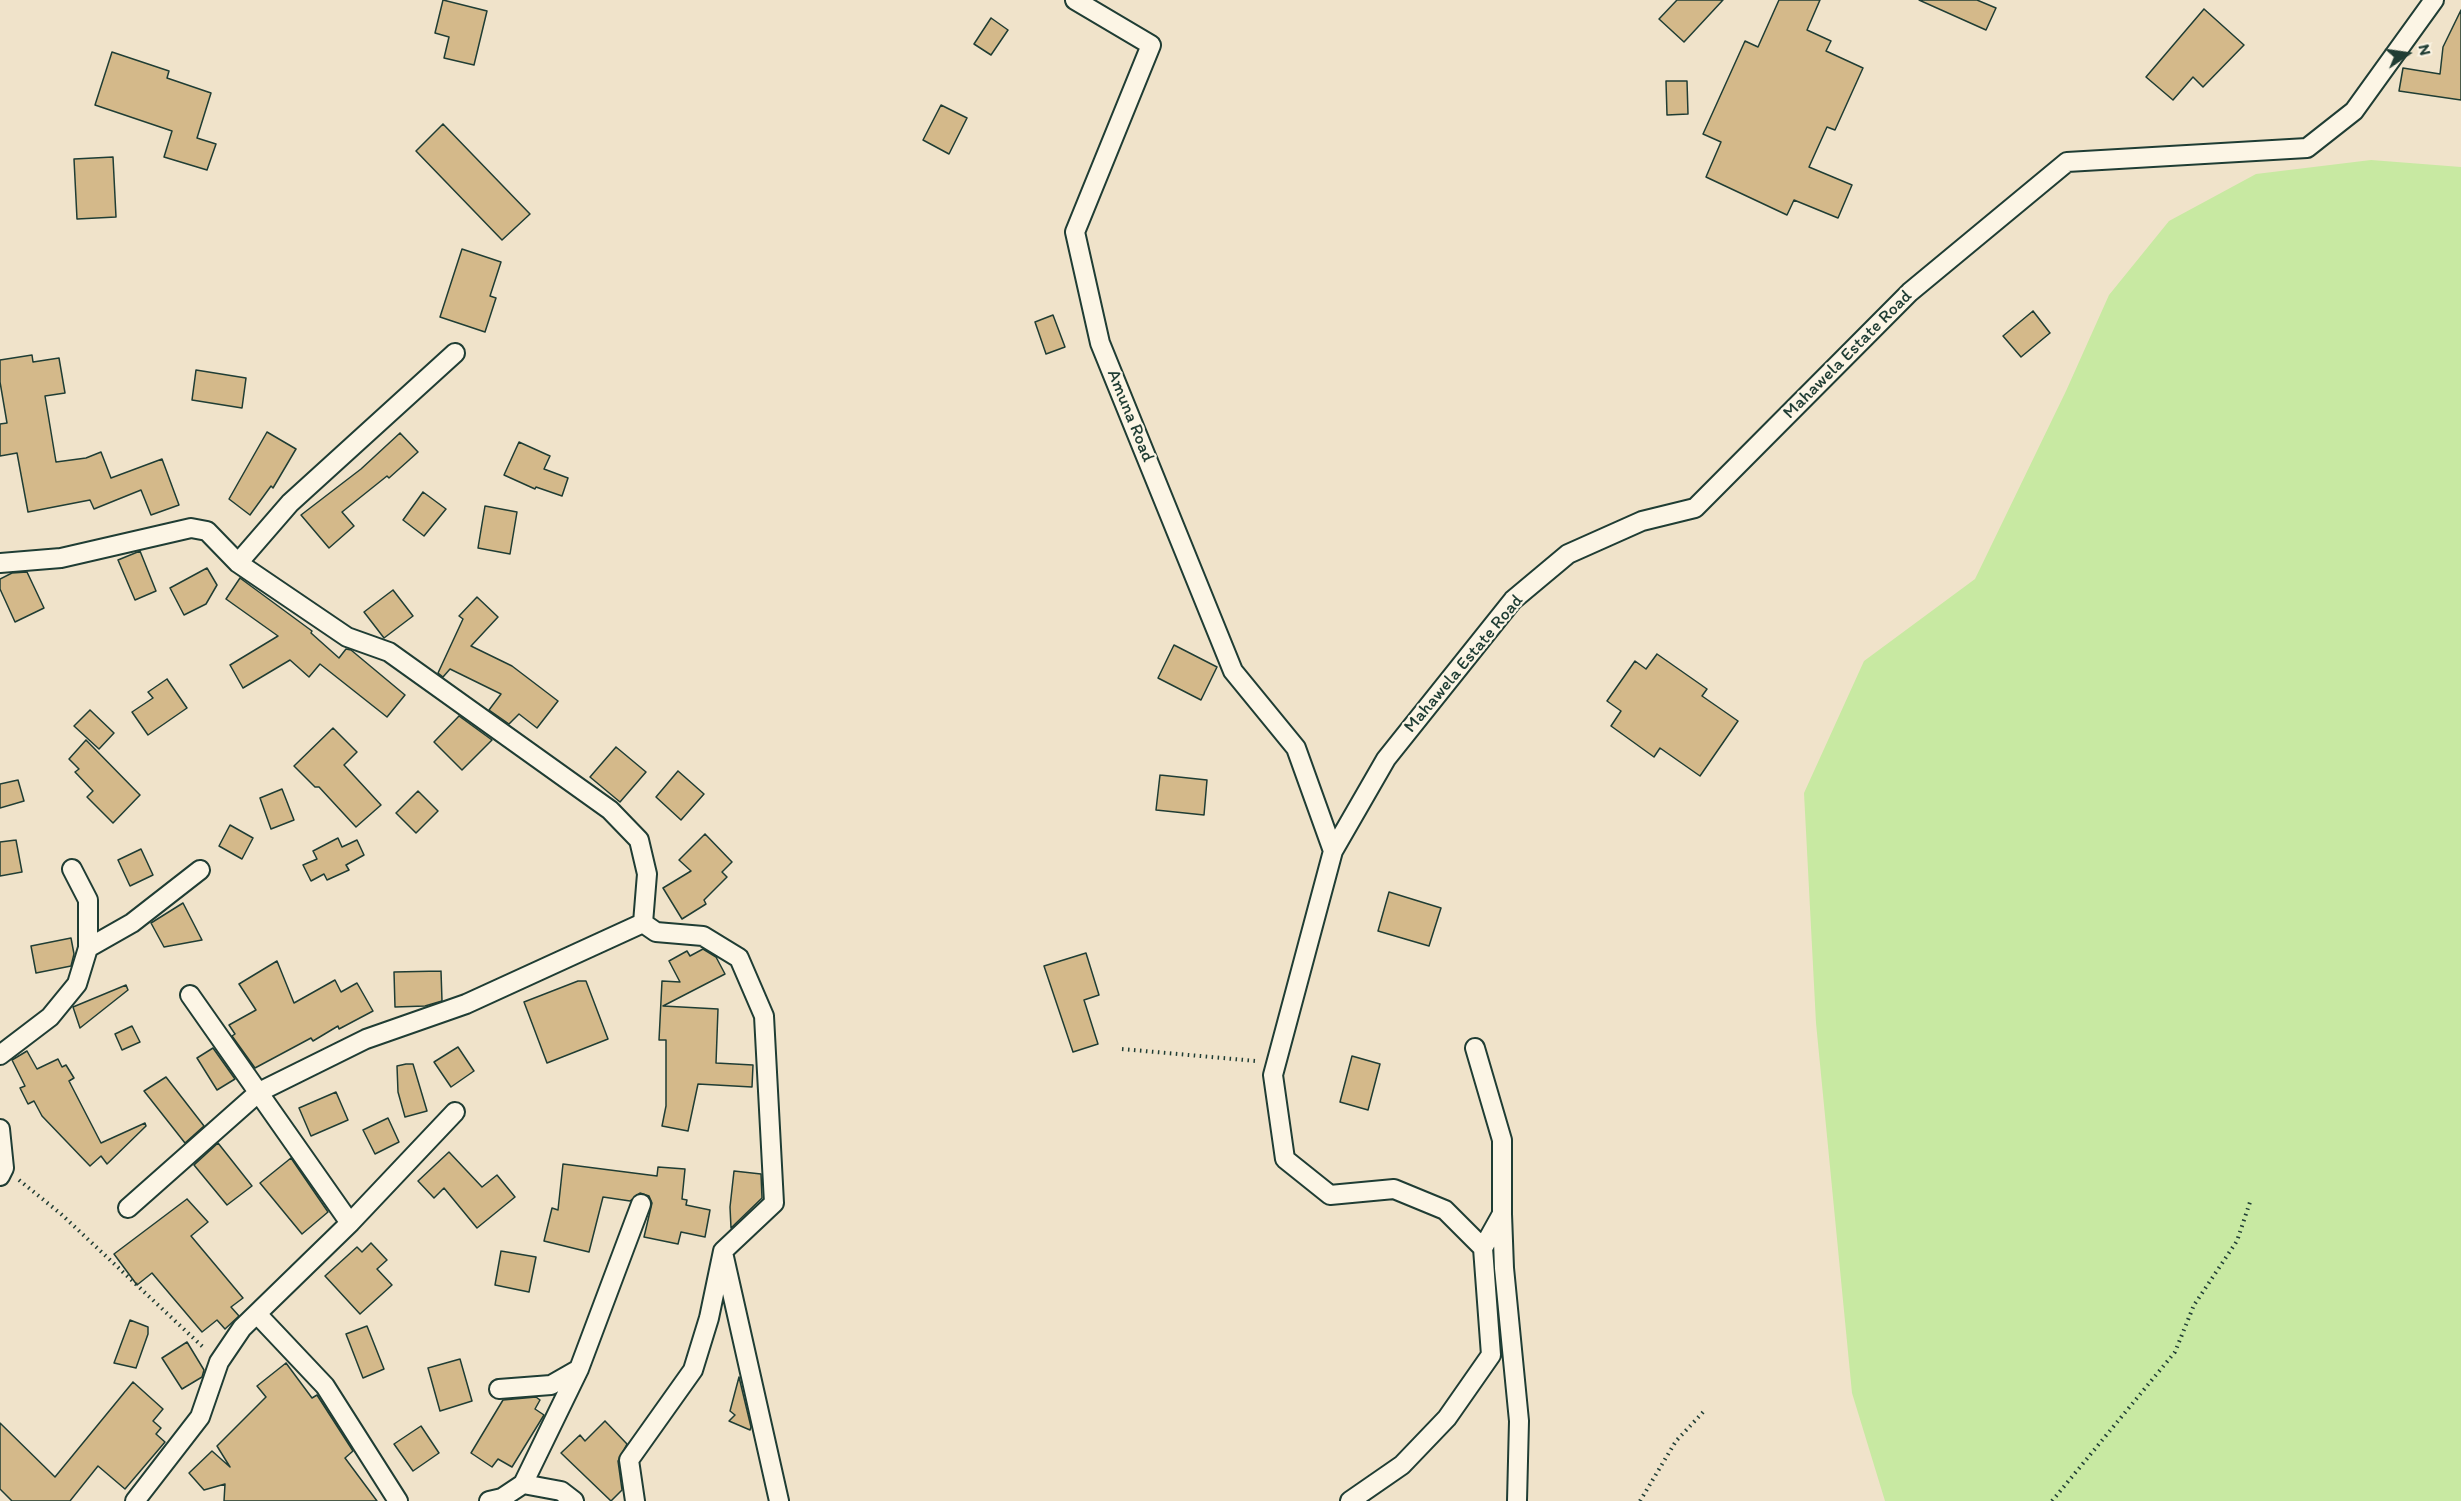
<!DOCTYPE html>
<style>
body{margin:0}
#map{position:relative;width:2461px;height:1501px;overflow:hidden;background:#f0e3ca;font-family:Itim,sans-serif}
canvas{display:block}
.north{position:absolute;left:2377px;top:24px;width:60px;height:60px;-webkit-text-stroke:4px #fcf5e5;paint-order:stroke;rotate:77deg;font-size:16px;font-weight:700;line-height:24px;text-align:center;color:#1f3d34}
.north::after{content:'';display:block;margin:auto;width:21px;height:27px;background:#1f3d34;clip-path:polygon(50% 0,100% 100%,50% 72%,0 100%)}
</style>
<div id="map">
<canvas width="2461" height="1501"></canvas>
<div class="north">N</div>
</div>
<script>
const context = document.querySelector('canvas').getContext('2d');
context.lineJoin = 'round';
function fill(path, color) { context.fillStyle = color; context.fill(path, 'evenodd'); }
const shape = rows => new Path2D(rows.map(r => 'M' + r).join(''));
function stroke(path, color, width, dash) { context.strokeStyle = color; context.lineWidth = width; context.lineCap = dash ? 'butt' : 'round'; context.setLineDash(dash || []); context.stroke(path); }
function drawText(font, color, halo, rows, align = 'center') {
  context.font = font + ' Itim,sans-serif'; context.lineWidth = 4.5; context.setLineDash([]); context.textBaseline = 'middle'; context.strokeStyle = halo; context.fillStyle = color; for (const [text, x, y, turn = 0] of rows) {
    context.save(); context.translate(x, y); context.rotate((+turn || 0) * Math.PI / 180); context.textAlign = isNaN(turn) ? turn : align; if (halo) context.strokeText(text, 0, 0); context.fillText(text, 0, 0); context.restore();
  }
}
fill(shape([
 [2371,160,2461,167,2461,1501,1885,1501,1852,1393,1816,1023,1804,793,1864,661,1975,579,2066,391,2109,295,2169,221,2256,174]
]), '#c8e9a2');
const building = shape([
 [443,0,487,11,474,65,444,58,449,37,435,33,443,0],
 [1677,0,1723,0,1684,42,1659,19,1677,0],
 [1779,0,1820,0,1807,30,1831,41,1826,51,1863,68,1835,130,1827,127,1809,167,1852,185,1838,218,1794,200,1787,215,1706,177,1721,142,1703,134,1745,41,1758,47,1779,0],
 [1919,0,1977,0,1996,8,1986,30,1919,0],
 [2204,9,2244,45,2203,87,2193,77,2173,100,2146,77,2204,9],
 [2461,10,2461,100,2399,91,2403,68,2440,74,2443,47,2461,10],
 [991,18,1008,30,991,55,974,44,991,18],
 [112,52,169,71,167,78,211,93,197,138,216,144,207,170,164,157,172,131,95,105,112,52],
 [1666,81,1687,81,1688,114,1667,115,1666,81],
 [941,105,967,118,949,154,923,140,941,105],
 [443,124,530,214,502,240,416,151,443,124],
 [113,157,116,217,77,219,74,159,113,157],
 [462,249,501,262,490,296,496,298,485,332,440,317,462,249],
 [2033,311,2050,333,2021,357,2003,336,2033,311],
 [1053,315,1065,347,1046,354,1035,322,1053,315],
 [32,355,33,362,59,358,65,393,45,396,56,462,86,458,101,452,111,478,162,459,179,505,151,515,141,490,94,509,90,500,28,512,17,453,0,456,0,424,7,423,0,382,0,360,32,355],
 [196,370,246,378,242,408,192,400,196,370],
 [267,432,296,449,273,488,271,486,250,515,229,499,267,432],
 [400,433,418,452,389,478,387,476,342,512,354,526,329,548,301,515,361,469,400,433],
 [519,442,550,456,544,469,568,478,562,496,536,487,535,489,504,475,519,442],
 [423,492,446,509,424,536,403,520,423,492],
 [485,506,517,512,510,554,478,548,485,506],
 [140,551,156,591,135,600,118,560,140,551],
 [207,568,217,585,206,604,184,615,170,588,207,568],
 [27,572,44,608,15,622,0,589,0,579,12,573,27,572],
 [240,578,312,631,311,633,339,658,346,649,351,650,405,695,387,717,320,664,309,677,290,660,243,688,230,665,278,636,226,599,240,578],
 [393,590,413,616,384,638,364,612,393,590],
 [477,597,498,617,471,646,512,666,558,701,537,728,519,714,509,724,489,710,501,694,450,669,443,677,438,673,463,619,459,616,477,597],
 [1174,645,1217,667,1201,700,1158,678,1174,645],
 [1657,654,1707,689,1702,696,1738,721,1700,776,1660,748,1654,757,1611,726,1621,711,1607,701,1635,661,1646,669,1657,654],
 [167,679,187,708,148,735,132,712,153,698,148,692,167,679],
 [90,710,114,733,99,749,74,726,90,710],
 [459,716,492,740,462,770,434,742,459,716],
 [333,728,357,752,344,765,381,805,356,827,319,787,315,787,294,766,333,728],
 [86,740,140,795,113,823,87,797,93,791,75,772,79,769,69,759,86,740],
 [616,747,646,772,620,802,590,777,616,747],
 [678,771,704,794,681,820,656,797,678,771],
 [1160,775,1207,780,1204,815,1156,810,1160,775],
 [18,780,24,801,0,808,0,784,18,780],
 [282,789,294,820,271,829,260,798,282,789],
 [418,791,438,811,416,833,396,813,418,791],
 [230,825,253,838,242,859,219,846,230,825],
 [705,834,732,862,722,872,727,877,704,900,706,904,682,919,663,888,691,871,679,860,705,834],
 [338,838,342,847,357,840,364,855,346,865,349,870,327,880,324,874,311,881,303,865,317,859,313,851,338,838],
 [16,840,22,872,0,876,0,842,16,840],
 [141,849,153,875,130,886,118,860,141,849],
 [1389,892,1441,908,1429,946,1378,931,1389,892],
 [183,903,202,940,164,947,151,923,183,903],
 [71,938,74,954,71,966,36,973,31,946,71,938],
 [703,949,716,957,725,974,663,1006,718,1009,716,1063,753,1065,752,1087,698,1084,688,1131,662,1126,666,1106,666,1040,659,1040,662,981,680,982,669,961,687,951,690,956,703,949],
 [1086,953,1099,995,1084,1000,1098,1044,1073,1052,1044,966,1086,953],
 [277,961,294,1003,335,980,341,992,357,983,373,1011,339,1029,338,1026,313,1041,311,1038,255,1068,232,1036,235,1034,229,1025,256,1010,239,984,277,961],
 [441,971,442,1001,425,1006,395,1007,394,972,441,971],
 [578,981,586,981,608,1039,547,1063,524,1002,578,981],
 [126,985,128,990,80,1028,73,1007,126,985],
 [132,1026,140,1042,122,1050,115,1034,132,1026],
 [458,1047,474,1071,451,1087,434,1062,458,1047],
 [213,1048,235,1079,217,1090,197,1058,213,1048],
 [27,1051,37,1069,58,1059,62,1067,66,1065,74,1078,69,1081,101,1143,145,1123,146,1126,107,1164,101,1156,90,1166,42,1116,34,1101,28,1104,20,1088,25,1086,12,1060,27,1051],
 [1352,1056,1380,1064,1368,1110,1340,1102,1352,1056],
 [406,1064,413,1064,427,1111,405,1117,398,1092,397,1066,406,1064],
 [166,1077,204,1126,185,1143,144,1091,166,1077],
 [336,1092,348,1120,311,1136,299,1108,336,1092],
 [388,1118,399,1142,375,1154,363,1130,388,1118],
 [218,1143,252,1186,227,1205,194,1165,218,1143],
 [449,1152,482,1187,497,1175,515,1197,477,1228,444,1188,434,1198,418,1181,449,1152],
 [291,1158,328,1212,302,1234,260,1183,291,1158],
 [563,1164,657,1176,658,1167,685,1169,682,1199,687,1200,686,1205,710,1210,705,1237,681,1232,678,1244,644,1237,652,1203,649,1196,640,1193,630,1201,603,1197,589,1252,544,1241,552,1208,558,1210,563,1164],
 [734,1171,761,1174,762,1198,731,1228,730,1207,734,1171],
 [187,1199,208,1222,191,1236,243,1298,231,1307,239,1316,225,1329,217,1320,202,1332,152,1273,137,1285,114,1254,187,1199],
 [371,1243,387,1260,377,1269,392,1285,360,1314,325,1276,357,1247,362,1252,371,1243],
 [501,1251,536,1257,529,1292,495,1285,501,1251],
 [130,1320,148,1327,148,1334,136,1368,114,1363,130,1320],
 [367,1326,384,1369,363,1378,346,1334,367,1326],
 [187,1342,204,1370,202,1377,182,1389,162,1358,187,1342],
 [460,1359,472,1401,440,1411,428,1368,460,1359],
 [286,1363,312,1398,317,1395,353,1451,345,1458,377,1501,224,1501,225,1484,204,1490,189,1473,212,1451,230,1467,217,1446,266,1397,257,1386,286,1363],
 [739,1377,751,1427,750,1430,729,1421,735,1415,730,1411,739,1377],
 [133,1382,163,1409,153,1421,161,1428,156,1434,165,1442,125,1489,98,1466,70,1501,12,1501,0,1489,0,1423,55,1477,133,1382],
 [536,1397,540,1400,535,1409,544,1415,512,1467,498,1459,492,1467,471,1453,503,1400,536,1397],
 [605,1421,627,1444,618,1461,622,1490,611,1501,561,1453,580,1435,585,1441,605,1421],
 [421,1426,439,1453,413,1471,394,1444,421,1426]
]);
fill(building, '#d4b98a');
stroke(building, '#1f3d34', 1.5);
const minor = shape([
 [1075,0,1151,45,1075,232,1100,343,1233,671,1296,748,1333,851],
 [0,563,61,558,191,528,207,531,238,563,347,637,389,652,610,810,639,840,647,874,643,923,656,932,703,936,739,958,764,1016,774,1203,723,1251,709,1318,693,1370,629,1460,635,1501],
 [238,563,290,503,455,353],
 [88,948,132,923,200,870],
 [190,995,350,1223],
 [1475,1048,1502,1140,1502,1214,1483,1248],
 [0,1055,50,1017,77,984,88,948,88,900,72,869],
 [0,1129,4,1168,0,1176],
 [128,1208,259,1092,366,1039,466,1004,643,923],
 [1502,1214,1504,1268,1519,1421,1517,1501],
 [724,1257,779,1501],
 [257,1314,325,1386,398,1501],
 [499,1389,551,1385,579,1369],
 [523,1484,561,1491,574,1501],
 [135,1501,200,1417,219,1362,242,1328,350,1223,455,1112],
 [489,1501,502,1498,523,1484,579,1369,641,1204],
 [1350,1501,1402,1465,1447,1418,1491,1355,1483,1248,1445,1210,1394,1189,1330,1195,1285,1159,1273,1075,1333,851,1386,759,1513,600,1568,554,1642,521,1695,508,1910,292,2067,162,2307,148,2354,111,2434,0]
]);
stroke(minor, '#1f3d34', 22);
stroke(shape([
 [1122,1049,1256,1061],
 [19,1180,61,1214,204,1348],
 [1640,1501,1676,1441,1706,1409],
 [2052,1501,2175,1352,2194,1305,2237,1241,2251,1199]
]), '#1f3d34', 4, [1.5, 4.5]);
stroke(minor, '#fcf5e5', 18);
drawText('18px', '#1f3d34', '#fcf5e5', [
 ["Mahawela Estate Road",1848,355,-45],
 ["Amuna Road",1130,416,68],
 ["Mahawela Estate Road",1464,664,-50]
]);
</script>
